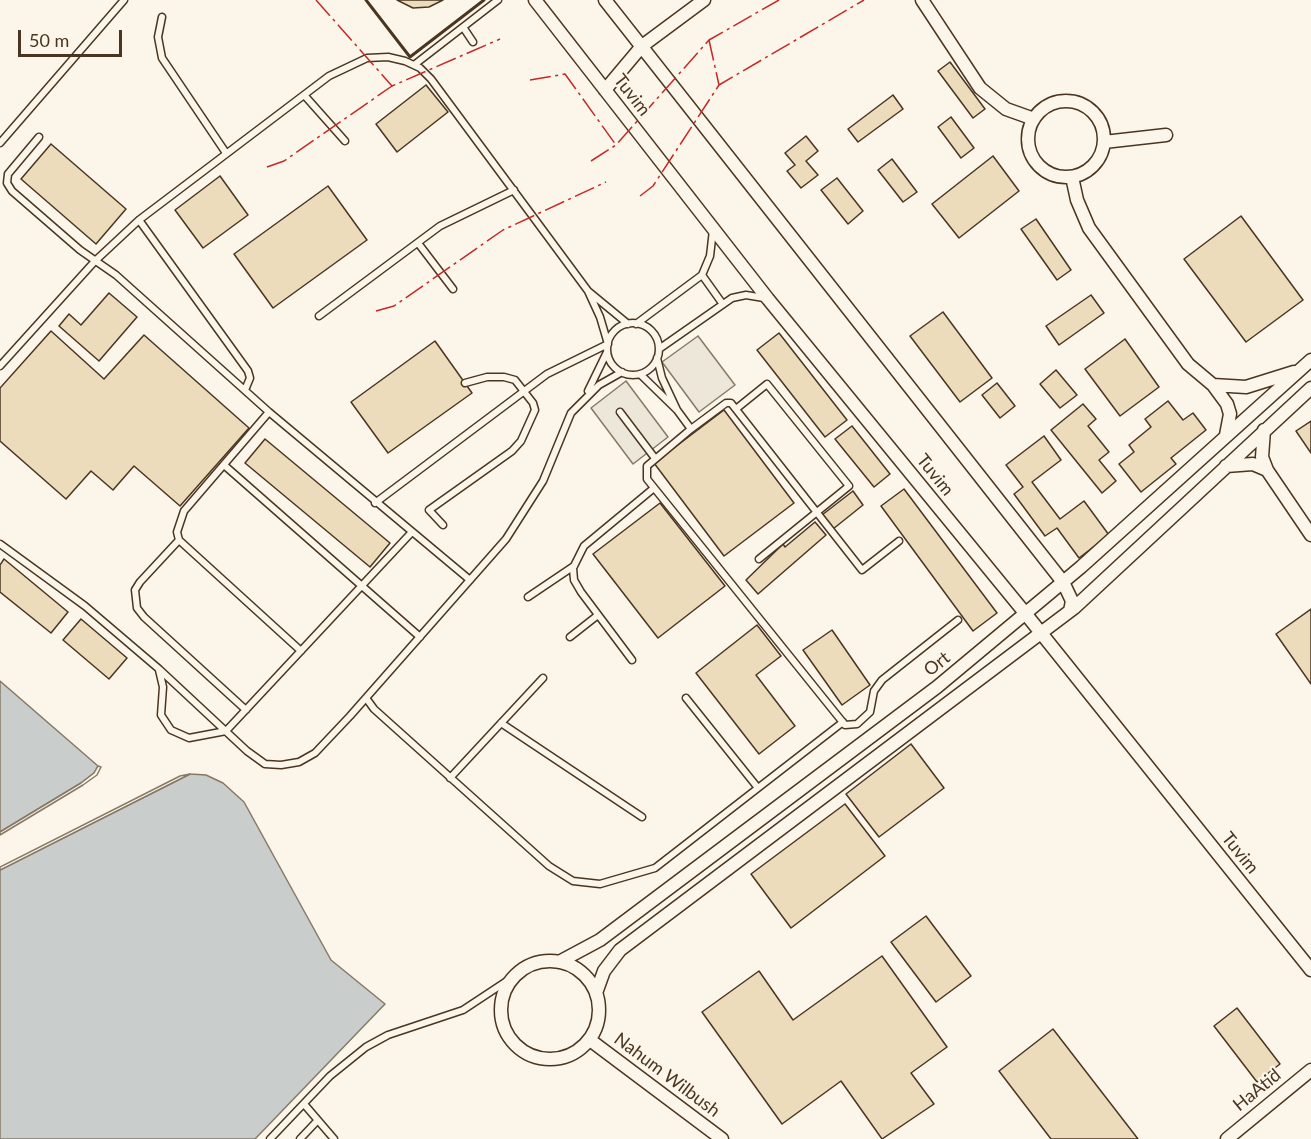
<!DOCTYPE html>
<style>
body{margin:0}
#map{position:relative;width:1311px;height:1139px;overflow:hidden;background:#fbf6e9;font-family:Lato,sans-serif}
canvas{display:block}
.scale{position:absolute;left:18px;top:30px;width:104px;height:27px;box-sizing:border-box;border:3px solid #4a3520;border-top:0;padding-left:8px;font-size:18px;line-height:21px;white-space:nowrap;color:#4a3520;-webkit-text-stroke:4px #fbf6e9;paint-order:stroke}
</style>
<div id="map">
<canvas width="1311" height="1139"></canvas>
<div class="scale">50 m</div>
</div>
<script>
const context = document.querySelector('canvas').getContext('2d');
context.lineJoin = 'round';
function fill(path, color) { context.fillStyle = color; context.fill(path, 'evenodd'); }
const shape = rows => new Path2D(rows.map(r => 'M' + r).join(''));
function stroke(path, color, width, dash) { context.strokeStyle = color; context.lineWidth = width; context.lineCap = dash ? 'butt' : 'round'; context.setLineDash(dash || []); context.stroke(path); }
function drawText(font, color, halo, rows, align = 'center') {
  context.font = font + ' Lato,sans-serif'; context.lineWidth = 4.5; context.setLineDash([]); context.textBaseline = 'middle'; context.strokeStyle = halo; context.fillStyle = color; for (const [text, x, y, turn = 0] of rows) {
    context.save(); context.translate(x, y); context.rotate((+turn || 0) * Math.PI / 180); context.textAlign = isNaN(turn) ? turn : align; if (halo) context.strokeText(text, 0, 0); context.fillText(text, 0, 0); context.restore();
  }
}
const parking = shape([
 [698,336,735,385,699,412,662,362,698,336],
 [626,381,668,437,633,464,591,408,626,381]
]);
fill(parking, '#ede7d9');
stroke(parking, '#887966', 1.5);
const water = shape([
 [0,681,98,766,94,773,81,783,0,832,0,681],
 [190,774,206,775,223,783,244,802,331,960,385,1004,255,1139,0,1139,0,870,190,774]
]);
fill(water, '#c9cecd');
stroke(water, '#887966', 1.5);
const pier = shape([
 [98,766,101,767,97,775,83,785,0,835,0,832,81,783,94,773,98,766],
 [190,774,0,870,0,867,180,776,190,774]
]);
fill(pier, '#fbf6e9');
stroke(pier, '#887966', 1.5);
const building = shape([
 [397,0,443,0,429,7,413,8,397,0],
 [950,62,985,109,973,118,938,71,950,62],
 [426,85,448,112,397,152,376,124,426,85],
 [893,95,903,109,858,142,848,129,893,95],
 [951,117,974,148,961,158,938,127,951,117],
 [806,136,818,151,806,161,818,175,801,188,787,171,795,165,785,153,806,136],
 [51,144,126,209,96,244,21,179,51,144],
 [993,156,1019,191,959,238,932,204,993,156],
 [892,159,917,192,903,202,878,170,892,159],
 [220,176,248,215,203,248,175,210,220,176],
 [837,178,863,211,848,224,821,190,837,178],
 [328,186,367,240,273,308,234,254,328,186],
 [1241,216,1303,300,1246,342,1184,259,1241,216],
 [1036,219,1071,270,1057,280,1021,229,1036,219],
 [109,293,137,317,99,361,59,326,69,314,81,325,109,293],
 [1091,295,1104,313,1059,345,1046,326,1091,295],
 [943,312,992,378,960,402,910,336,943,312],
 [51,331,104,379,144,335,249,428,180,506,134,466,113,490,91,471,66,499,0,441,0,388,51,331],
 [779,333,847,420,825,437,757,350,779,333],
 [1125,339,1159,387,1120,416,1085,369,1125,339],
 [435,341,472,393,388,453,351,402,435,341],
 [1056,370,1077,395,1060,408,1040,384,1056,370],
 [997,383,1015,406,1000,418,982,395,997,383],
 [1168,401,1183,420,1193,413,1206,430,1171,458,1176,464,1141,492,1119,464,1134,452,1129,445,1151,427,1145,419,1168,401],
 [1083,404,1096,419,1088,426,1109,452,1099,460,1116,481,1102,493,1051,430,1083,404],
 [724,410,794,503,724,556,654,463,724,410],
 [1311,421,1311,453,1296,431,1311,421],
 [852,426,890,474,874,487,835,439,852,426],
 [1044,436,1061,460,1032,482,1060,519,1084,501,1109,535,1079,558,1057,528,1045,536,1014,494,1023,487,1006,465,1044,436],
 [265,439,390,543,370,567,245,463,265,439],
 [904,489,997,613,973,631,881,506,904,489],
 [853,491,863,505,833,529,822,515,853,491],
 [660,503,725,586,658,638,593,554,660,503],
 [815,522,826,535,758,594,746,580,783,544,785,547,815,522],
 [4,559,68,612,51,633,0,592,0,565,4,559],
 [1311,609,1311,684,1276,634,1311,609],
 [81,619,127,658,109,679,63,640,81,619],
 [757,625,781,656,756,675,795,726,759,754,696,673,757,625],
 [832,630,870,685,842,705,803,650,832,630],
 [911,744,944,788,879,837,846,794,911,744],
 [845,804,885,856,791,928,751,874,845,804],
 [926,916,971,976,936,1002,891,942,926,916],
 [882,956,947,1047,911,1073,934,1104,882,1139,841,1081,782,1124,702,1012,759,971,793,1020,882,956],
 [1237,1008,1280,1064,1257,1082,1214,1026,1237,1008],
 [1053,1029,1138,1139,1051,1139,999,1071,1053,1029]
]);
fill(building, '#ecdcbc');
stroke(building, '#4a3520', 1.5);
const service = shape([
 [162,17,158,37,162,58,226,153],
 [463,27,473,42],
 [414,65,498,0],
 [305,96,345,141],
 [39,137,8,174,7,183,12,191,80,250,116,275,269,412,470,580],
 [0,143,124,0],
 [139,220,248,371,250,378,245,390],
 [418,243,453,289],
 [702,275,722,303],
 [319,316,440,226,514,190],
 '607 349a26 26 0 1 1 52 0a26 26 0 1 1-52 0Z',
 [636,324,702,275,710,256,713,230],
 [659,349,732,298,746,295,764,298],
 [0,366,95,261,139,220,329,76,367,58,388,57,405,61,420,68,431,79,588,291],
 [640,374,677,410,662,378,657,358],
 [588,391,607,352],
 [736,409,767,384,849,486,759,559],
 [677,410,691,429,647,466,647,479,845,725,857,724,870,712,874,691,882,680,958,620],
 [269,412,184,511,177,532,179,540,301,651],
 [620,412,654,457],
 [691,429,726,403,731,403,862,570,899,541],
 [224,465,420,637],
 [375,503,547,374,608,344,600,317,588,291,628,324],
 [443,525,429,510,512,451,521,441,535,410,533,403,515,380,504,377,487,377,465,383],
 [179,540,140,582,135,590,137,608,144,617,246,710],
 [0,544,85,606,159,669,247,751,265,764,281,765,299,762,315,753,350,716,506,539,543,481,571,413,599,385,622,372],
 [528,597,574,566],
 [570,637,598,615],
 [632,660,581,592,574,580,573,568,584,546,654,488],
 [159,670,163,687,161,715,171,730,189,738,226,731,411,533],
 [366,698,374,709,549,866,573,881,600,884,655,868,843,722],
 [686,698,758,788],
 [501,723,642,817],
 [450,778,543,678],
 [304,1104,334,1139],
 [270,1139,330,1076,366,1047,388,1035,463,1010,513,977],
 [300,1139,317,1121]
]);
const minor = shape([
 [535,0,768,299,1025,613,1311,970],
 [605,0,1063,582,1072,601,1070,611],
 [922,0,980,88,1006,109,1034,119],
 [605,90,642,46,704,0],
 '1028 139a38 38 0 1 1 76 0a38 38 0 1 1-76 0Z',
 [1104,142,1166,135],
 [1072,177,1077,200,1089,228,1188,364,1213,385,1227,404,1230,414,1226,435],
 [1213,385,1246,387,1294,372],
 [1264,430,1262,457,1267,470,1311,535],
 [1226,466,1253,464,1267,470],
 '501 1010a49 49 0 1 1 98 0a49 49 0 1 1-98 0Z',
 [559,962,600,940,937,687,1081,567,1311,360],
 [596,993,604,971,620,950,1074,608,1311,388],
 [590,1040,722,1139],
 [1227,1139,1311,1070]
]);
stroke(service, '#4a3520', 9);
stroke(minor, '#4a3520', 15);
stroke(service, '#fbf6e9', 6);
stroke(minor, '#fbf6e9', 12);
stroke(shape([
 [366,0,410,57,484,0]
]), '#4a3520', 3);
stroke(shape([
 [316,0,392,86],
 [709,40,719,85],
 [530,80,565,74,616,145],
 [591,161,616,145,709,40,779,0],
 [267,167,284,161,392,86,500,39],
 [640,196,653,186,719,85,864,0],
 [376,311,394,306,503,230,606,182]
]), '#c62828', 1.5, [21, 4.5, 3, 4.5]);
drawText('18px', '#4a3520', '#fbf6e9', [
 ["Tuvim",632,95,52],
 ["Tuvim",935,475,51],
 ["Ort",937,664,-39],
 ["Tuvim",1240,853,51],
 ["Nahum Wilbush",667,1075,37],
 ["HaAtid",1257,1090,-39]
]);
</script>
